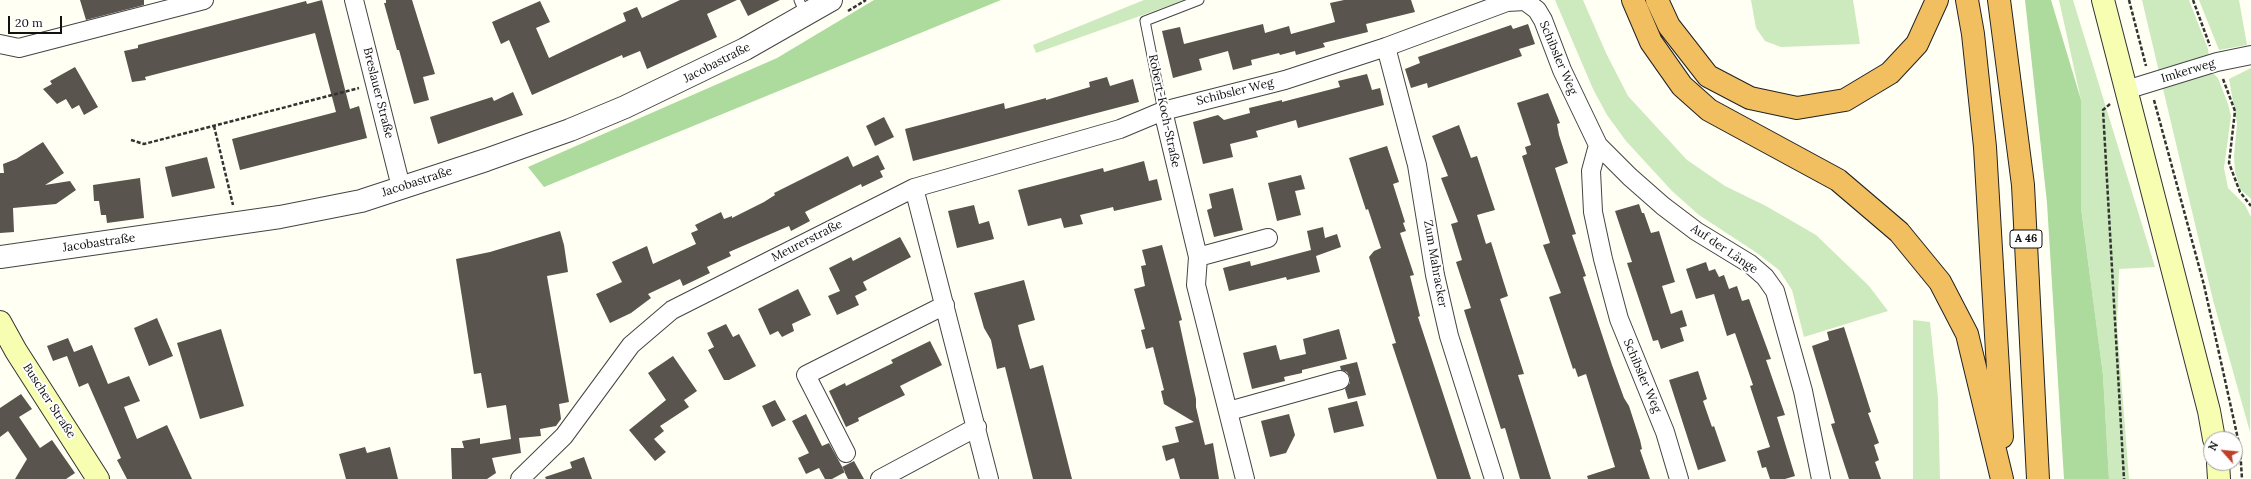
<!DOCTYPE html>
<meta charset="utf-8">
<style>
body{margin:0}
#map{position:relative;width:2251px;height:479px;overflow:hidden;background:#fffff4;font-family:Lora,serif}
canvas{display:block}
.north{position:absolute;left:2203px;top:431px;width:40px;height:40px;box-sizing:border-box;background:#fff;border:1px solid #a0a0a0;border-radius:50%;rotate:297deg;font-size:11px;font-weight:700;line-height:16px;text-align:center;color:#111}
.north::after{content:'';display:block;margin:auto;width:14px;height:18px;background:#bf3f2a;clip-path:polygon(50% 0,100% 100%,50% 72%,0 100%)}
.scale{position:absolute;left:8px;top:16px;width:54px;height:18px;box-sizing:border-box;border:2px solid #111;border-top:0;padding-left:5px;font-size:12px;line-height:14px;white-space:nowrap;color:#111;-webkit-text-stroke:3px #fff;paint-order:stroke}
</style>
<div id="map">
<canvas width="2251" height="479"></canvas>
<div class="north">N</div>
<div class="scale">20 m</div>
</div>
<script>
const context = document.querySelector('canvas').getContext('2d');
context.lineJoin = 'round';
function fill(path, color) { context.fillStyle = color; context.fill(path, 'evenodd'); }
const shape = rows => new Path2D(rows.map(r => 'M' + r).join(''));
function stroke(path, color, width, dash) { context.strokeStyle = color; context.lineWidth = width; context.lineCap = dash ? 'butt' : 'round'; context.setLineDash(dash || []); context.stroke(path); }
function drawText(font, color, halo, rows, align = 'center') {
  context.font = font + ' Lora,serif'; context.lineWidth = 4; context.setLineDash([]); context.textBaseline = 'middle'; context.strokeStyle = halo; context.fillStyle = color; for (const [text, x, y, turn = 0] of rows) {
    context.save(); context.translate(x, y); context.rotate((+turn || 0) * Math.PI / 180); context.textAlign = isNaN(turn) ? turn : align; if (halo) context.strokeText(text, 0, 0); context.fillText(text, 0, 0); context.restore();
  }
}
fill(shape([
 [1144,0,1185,0,1036,53,1033,45],
 [1555,0,1583,0,1606,53,1628,96,1687,160,1725,186,1766,206,1816,235,1869,286,1888,311,1804,337,1792,290,1779,270,1757,253,1699,215,1672,191,1626,141,1607,115,1593,89],
 [1751,0,1853,0,1860,44,1781,47,1765,41,1756,28],
 [2059,0,2073,0,2155,267,2119,269,2117,325,2129,479,2109,479,2103,375,2081,208,2081,100],
 [2142,0,2189,0,2208,49,2211,71,2218,78,2228,104,2231,116,2224,168,2228,188,2245,205,2251,217,2250,432,2213,300],
 [2199,0,2239,0,2247,45,2219,50],
 [2251,68,2251,199,2240,189,2235,172,2234,156,2237,124,2229,79],
 [1913,320,1930,322,1938,398,1940,479,1913,479]
]), '#cceabe');
fill(shape([
 [874,0,1001,0,544,187,528,167,777,58],
 [2025,0,2051,0,2081,100,2081,208,2103,375,2109,479,2064,479,2047,203]
]), '#adda9d');
fill(shape([
 [80,0,144,0,144,5,86,20],
 [322,0,350,109,359,106,367,138,240,170,232,139,336,112,315,33,145,77,146,80,132,82,124,51,138,48,138,45,306,1,307,4],
 [386,0,412,0,435,74,423,77,429,100,414,104,399,50,397,50,384,3,386,3],
 [680,0,737,0,707,14,717,37,647,69,640,51,623,58,622,55,532,95,509,40,501,44,492,22,540,1,550,22,536,28,549,58,626,21,623,13,637,7,642,18],
 [740,0,780,0,748,16],
 [1344,0,1411,0,1415,12,1366,24,1368,32,1323,43,1325,47,1296,55,1295,51,1280,55,1279,53,1251,60,1252,65,1233,70,1228,51,1199,59,1202,70,1173,78,1162,31,1180,27,1184,44,1263,24,1265,33,1289,26,1291,34,1335,22,1330,3],
 [1528,24,1535,44,1519,49,1522,56,1428,88,1427,83,1411,88,1405,69,1420,63,1418,57,1511,25,1513,29],
 [75,67,98,107,84,115,79,105,72,109,66,99,57,104,43,89,52,84,50,81],
 [1367,74,1372,90,1380,88,1384,105,1298,128,1296,120,1256,131,1258,137,1230,144,1233,157,1203,164,1193,122,1218,115,1224,120,1250,113,1249,108,1282,100,1282,102,1340,87,1338,81],
 [1107,77,1110,86,1133,79,1139,102,913,161,905,129,1004,103,1005,109,1046,98,1046,100,1090,87,1089,82],
 [513,92,523,115,438,144,430,117,492,97,494,101],
 [1548,93,1560,123,1557,124,1559,135,1568,163,1555,168,1576,234,1572,235,1586,276,1583,277,1612,365,1624,398,1629,406,1640,440,1642,449,1640,450,1650,479,1588,479,1587,476,1615,467,1586,374,1578,377,1575,368,1573,369,1549,297,1561,293,1543,245,1550,243,1522,156,1527,154,1525,147,1531,145,1517,103],
 [884,117,894,137,875,146,866,126],
 [1459,125,1471,158,1477,156,1495,210,1477,215,1486,244,1491,242,1508,296,1500,299,1524,374,1518,375,1551,479,1520,479,1505,428,1501,429,1464,310,1471,308,1456,262,1462,260,1451,224,1458,222,1441,178,1448,176,1432,136],
 [43,142,64,173,45,185,70,181,76,190,56,204,13,208,14,232,0,233,0,173,4,173,3,164,16,159],
 [1387,146,1399,182,1393,184,1405,222,1403,223,1406,231,1400,233,1414,275,1410,276,1420,316,1418,317,1471,479,1437,479,1392,344,1396,343,1369,257,1374,251,1381,248,1368,209,1366,210,1349,158],
 [878,155,885,169,880,171,883,177,862,187,861,184,805,212,810,221,791,231,789,226,729,252,731,256,707,267,710,273,683,286,680,279,648,294,651,298,631,313,610,323,596,294,622,282,612,262,647,246,653,264,696,244,691,233,698,230,695,225,721,212,724,219,732,216,732,218,764,202,775,195,774,193,848,156,853,167],
 [207,157,215,188,172,197,165,167],
 [1144,161,1149,181,1157,179,1162,200,1114,211,1113,207,1080,215,1083,224,1064,228,1061,218,1028,226,1018,190,1103,168,1104,172],
 [1301,175,1305,189,1295,191,1301,215,1277,221,1268,183],
 [140,178,144,218,107,223,106,215,101,215,99,201,94,201,93,185],
 [1233,188,1243,230,1214,237,1207,210,1212,208,1209,194],
 [1639,204,1642,213,1644,213,1651,233,1659,231,1675,282,1662,286,1671,314,1682,310,1687,326,1680,328,1684,341,1661,349,1658,340,1653,341,1627,263,1632,262,1615,211],
 [974,205,979,224,989,221,994,239,957,248,948,211],
 [1323,227,1325,238,1337,234,1341,247,1316,256,1320,272,1287,280,1286,277,1229,291,1223,268,1250,261,1251,266,1311,250,1307,231],
 [560,231,564,245,568,272,547,276,569,402,559,404,561,419,556,426,540,429,541,436,519,438,521,453,492,458,496,473,487,479,452,479,451,448,464,448,462,441,480,438,480,444,511,439,506,405,487,408,481,373,474,374,456,259,490,252],
 [900,237,911,257,863,282,867,290,855,296,859,305,837,315,828,296,840,291,829,268,851,257,853,261],
 [1162,245,1182,320,1179,321,1196,399,1196,407,1205,445,1213,443,1219,479,1180,479,1174,458,1166,461,1162,446,1179,442,1175,427,1194,422,1164,404,1161,391,1164,390,1153,347,1146,349,1141,330,1145,329,1134,289,1145,286,1141,266,1146,265,1142,250],
 [1706,262,1709,271,1715,269,1719,277,1724,275,1729,289,1737,286,1742,301,1749,299,1771,359,1766,360,1785,415,1777,417,1795,476,1785,479,1770,479,1766,467,1762,468,1757,451,1770,447,1750,386,1753,385,1735,333,1727,336,1714,294,1696,299,1686,269],
 [1024,280,1035,320,1018,325,1020,334,1030,369,1043,365,1072,479,1033,479,1005,367,997,369,991,340,984,328,974,293],
 [798,289,811,315,792,324,794,331,782,337,778,331,770,335,758,309],
 [157,318,173,356,149,366,134,328],
 [726,324,733,337,739,334,756,366,729,380,724,380,708,350,714,347,707,333],
 [1844,327,1871,412,1868,413,1879,443,1874,445,1879,460,1875,462,1881,479,1849,479,1831,424,1835,423,1812,346,1829,340,1827,332],
 [221,329,244,406,200,419,177,343],
 [1339,329,1347,359,1302,370,1302,373,1284,377,1285,381,1252,389,1243,353,1276,345,1280,360,1306,354,1303,339],
 [68,338,74,352,92,345,108,384,129,376,140,401,124,407,137,439,167,425,192,479,127,479,117,460,121,458,88,383,79,387,67,356,53,361,47,346],
 [930,341,942,365,900,386,905,395,858,418,859,421,846,427,829,391,845,383,846,386,893,363,891,360],
 [673,356,697,391,684,400,689,407,660,426,664,431,654,439,666,452,655,461,629,430,666,400,648,373],
 [1357,362,1366,395,1348,399,1345,389,1350,383,1350,378,1347,372,1341,370,1340,366],
 [1698,371,1707,399,1703,401,1712,427,1714,426,1726,461,1698,470,1669,380],
 [21,394,32,409,19,417,40,448,52,440,75,473,66,479,15,479,27,459,8,431,0,437,0,408],
 [775,400,786,420,772,427,762,406],
 [1357,401,1364,426,1334,433,1328,408],
 [806,414,822,446,829,443,845,472,832,479,825,479,819,468,806,474,798,458,809,453,792,421],
 [1289,414,1295,435,1286,453,1270,457,1261,421],
 [365,447,367,453,390,447,398,479,346,479,339,454],
 [584,457,592,479,546,479,545,477,572,468,570,462],
 [854,461,864,479,848,479,842,467]
]), '#59544d');
const service = shape([
 [799,0,805,14],
 [1163,111,1145,21,1199,0]
]);
const minor = shape([
 [354,0,401,187],
 [0,44,19,48,204,0],
 [1386,47,1417,165,1435,275,1449,336,1494,479],
 [2126,90,2217,62,2251,55],
 [1163,111,1198,257,1196,285,1245,479],
 [1598,145,1630,177,1663,206,1696,231,1750,264,1765,277,1775,291,1803,391,1821,479],
 [914,188,989,479],
 [1198,257,1268,238],
 [1229,411,1340,380],
 [846,453,806,375,945,305],
 [520,479,564,436,631,345,672,310,914,188,1120,129,1163,111,1285,80,1386,47,1507,2,1525,1,1537,10,1543,20,1562,70,1598,145,1591,171,1593,212,1603,259,1619,319,1665,432,1679,479],
 [880,479,977,427]
]);
const tertiary = shape([
 [0,257,280,217,361,201,486,160,570,130,625,107,745,49,831,0]
]);
const secondary = shape([
 [2103,0,2209,411,2214,439],
 [0,322,16,351,98,479],
 [2218,463,2219,479]
]);
const motorway = shape([
 [1633,0,1651,42,1682,86,1709,110,1838,180,1899,232,1940,282,1967,334,2002,479],
 [1657,0,1669,26,1708,76,1750,98,1797,108,1845,100,1890,73,1917,44,1937,0],
 [1967,0,1973,34,1985,147,2002,437],
 [1999,0,2023,185,2038,479]
]);
stroke(service, '#444', 11);
stroke(minor, '#444', 20);
stroke(tertiary, '#444', 24);
stroke(secondary, '#333', 24);
stroke(motorway, '#222', 24);
stroke(shape([
 [2129,0,2146,66],
 [2193,0,2210,46],
 [848,11,866,0],
 [2223,79,2235,111,2229,163,2240,192,2251,206],
 [2154,100,2204,285,2240,448,2242,479],
 [2110,104,2103,110,2124,479],
 [214,126,233,205],
 [131,140,144,144,359,88]
]), '#333', 2.5, [4, 2]);
stroke(service, '#fff', 9);
stroke(minor, '#fff', 18);
stroke(tertiary, '#fff', 22);
stroke(secondary, '#f7fdb1', 22);
stroke(motorway, '#f1be60', 22);
for (const [x, y, w] of [
 [2026,239,32]
]) { const box = new Path2D(); box.roundRect(x - w / 2, y - 9, w, 18, 3); context.fillStyle = '#fff'; context.fill(box); stroke(box, '#111', 1); }
drawText('bold 11px', '#111', null, [
 ["A 46",2026,239]
]);
drawText('12px', '#111', '#fff', [
 ["Schibsler Weg",1558,58,67],
 ["Jacobastraße",717,63,-27],
 ["Imkerweg",2188,71,-17],
 ["Schibsler Weg",1235,92,-14],
 ["Breslauer Straße",378,93,76],
 ["Robert-Koch-Straße",1164,111,78],
 ["Jacobastraße",417,182,-18],
 ["Meurerstraße",807,241,-27],
 ["Jacobastraße",99,243,-8],
 ["Auf der Länge",1724,249,34],
 ["Zum Mahracker",1435,264,80],
 ["Schibsler Weg",1642,376,67],
 ["Buscher Straße",49,401,57]
]);
</script>
